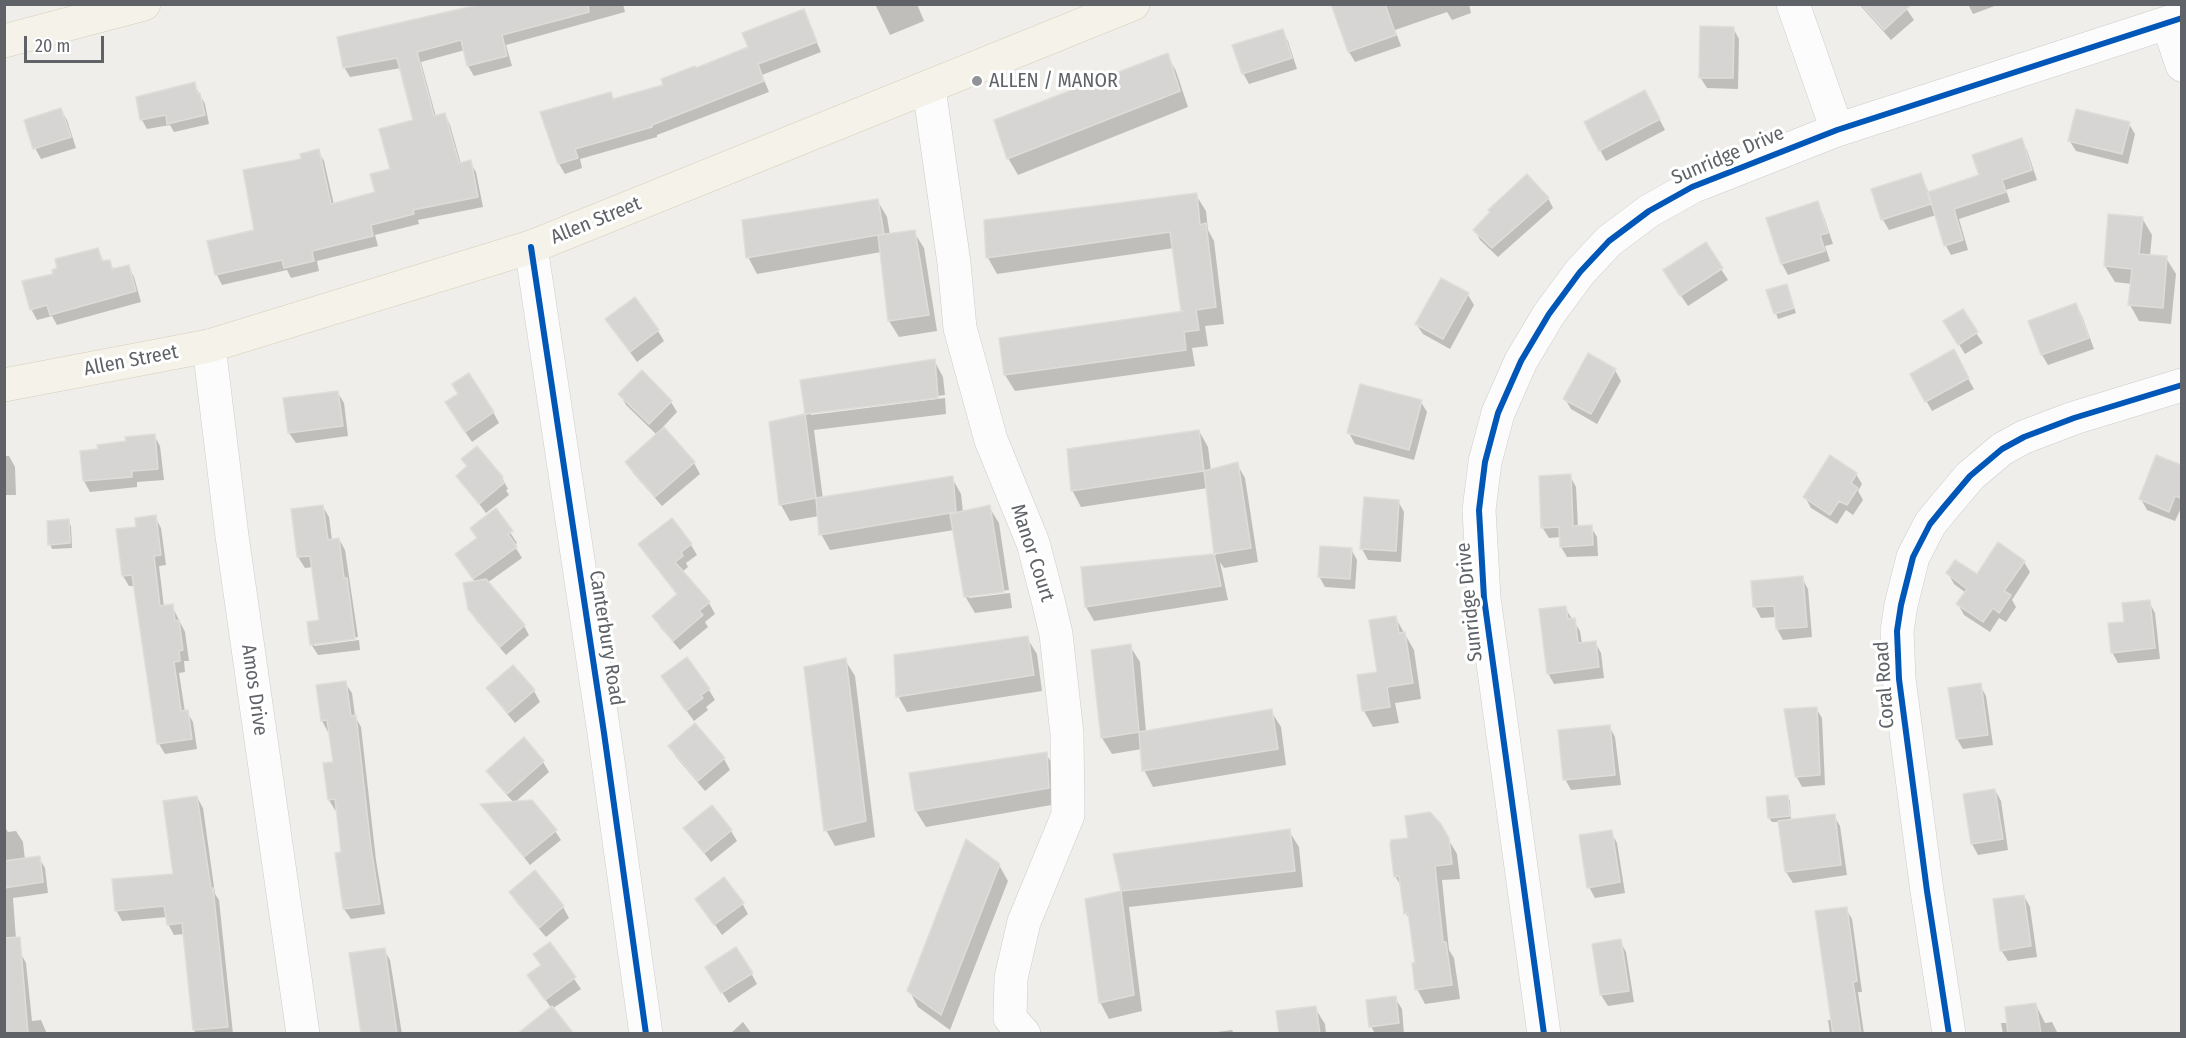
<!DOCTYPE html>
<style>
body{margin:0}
#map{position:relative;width:2186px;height:1038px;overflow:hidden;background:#efeeea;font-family:"Fira Sans Condensed",sans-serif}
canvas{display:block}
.frame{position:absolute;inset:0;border:6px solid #5f6368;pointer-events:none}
.scale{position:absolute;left:24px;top:36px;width:80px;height:27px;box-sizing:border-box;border:3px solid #5f6368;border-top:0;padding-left:8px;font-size:18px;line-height:21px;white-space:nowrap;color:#5f6368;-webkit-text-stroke:4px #fff;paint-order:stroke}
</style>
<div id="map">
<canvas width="2186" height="1038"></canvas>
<div class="frame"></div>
<div class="scale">20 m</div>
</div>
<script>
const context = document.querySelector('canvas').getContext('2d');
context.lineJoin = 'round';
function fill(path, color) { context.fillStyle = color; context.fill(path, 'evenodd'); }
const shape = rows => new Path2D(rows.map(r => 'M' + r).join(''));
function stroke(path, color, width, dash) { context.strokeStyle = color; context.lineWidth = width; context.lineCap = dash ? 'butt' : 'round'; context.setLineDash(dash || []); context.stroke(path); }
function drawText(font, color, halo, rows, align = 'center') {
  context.font = font + ' "Fira Sans Condensed",sans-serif'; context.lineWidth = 6; context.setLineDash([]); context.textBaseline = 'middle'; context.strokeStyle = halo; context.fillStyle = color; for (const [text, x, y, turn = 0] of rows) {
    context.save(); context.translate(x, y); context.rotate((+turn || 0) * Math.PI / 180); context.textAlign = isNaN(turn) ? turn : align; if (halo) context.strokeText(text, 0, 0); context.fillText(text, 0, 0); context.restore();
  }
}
fill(shape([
 [487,4,623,4,625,12,506,45,512,66,474,76,468,66,465,50,421,62,436,117,445,115,450,125,461,164,470,162,476,172,483,207,418,220,419,224,375,235,378,246,317,261,319,271,291,278,287,270,222,285,217,275,209,242,256,231,303,160,318,151,324,161,334,205,376,193,392,170,415,121,401,68,350,77,344,67],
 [875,4,917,4,924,21,890,35],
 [1337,4,1469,4,1471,13,1452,20,1447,12,1395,30,1401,46,1355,62,1349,52],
 [1859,4,1903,4,1914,20,1891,40],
 [1968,4,2000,4,1973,14],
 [803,11,821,52,762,75,769,92,657,135,657,137,580,159,582,168,565,174,559,164,542,113,610,94,614,101,665,86,696,70,750,48],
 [1733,28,1739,39,1738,89,1707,88,1700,77],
 [1282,31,1288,41,1297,69,1249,84,1243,73],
 [1167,55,1176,71,1188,107,1018,175,1008,158],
 [194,84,205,104,209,124,174,132,170,125,147,129,142,120,137,98],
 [1651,103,1665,130,1606,161,1600,150],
 [61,110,67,120,76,148,41,159,35,148],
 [2129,124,2135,134,2128,164,2076,151,2069,140],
 [2021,140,2027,150,2037,180,2006,190,2010,202,1959,219,1968,250,1951,255,1946,246,1936,215,1889,230,1883,220,1873,190,1921,175,1929,193,1981,176],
 [1196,195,1206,211,1208,230,1214,241,1224,324,1205,326,1208,346,1192,348,1195,366,1015,391,1005,375,1001,339,1184,313,1174,248,997,274,988,258],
 [1548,198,1553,208,1498,257,1480,240,1475,230],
 [877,200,887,217,890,235,914,232,924,248,937,331,899,337,889,321,881,252,757,274,748,257],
 [1817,203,1823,214,1833,244,1825,246,1830,261,1788,275,1782,264,1768,219],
 [2142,218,2152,235,2150,256,2166,258,2176,274,2171,324,2139,321,2130,305,2132,284,2115,282,2105,266],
 [1705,244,1728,280,1688,306,1671,281],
 [98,250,104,262,109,261,114,270,128,266,134,277,141,302,57,325,52,316,37,320,31,309,59,269],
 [1787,286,1796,313,1778,319,1768,291],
 [1468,295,1474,305,1450,349,1423,334,1416,324],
 [2076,305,2082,316,2094,349,2048,365,2042,355],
 [607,320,658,331,664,341,637,362],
 [1952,333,1976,333,1983,343,1965,354],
 [1953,352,1974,389,1932,411,1912,375],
 [934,360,943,377,945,395,811,412,811,415,945,398,946,414,814,430,823,499,952,478,961,494,963,512,989,507,999,523,1009,590,969,595,969,598,1010,593,1012,608,975,613,965,596,954,530,830,550,821,534,819,516,790,521,781,505,771,423,807,415,801,381],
 [1615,370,1621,381,1597,424,1571,409,1565,399],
 [338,393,344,403,348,436,296,443,289,433],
 [620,394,671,402,677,412,663,427,694,463,700,474,662,506,633,473,627,462,657,435,626,405],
 [1421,402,1427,412,1414,460,1355,444,1349,433],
 [493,412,499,423,472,442,453,414],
 [1199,431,1208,447,1211,471,1237,464,1245,478,1258,562,1224,568,1220,562,1228,600,1094,621,1086,607,1082,568,1216,555,1208,488,1081,507,1072,490],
 [154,435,160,446,164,480,137,482,137,487,90,492,84,481,99,451],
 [4,456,9,456,15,467,16,495,4,495],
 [2157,457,2182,467,2182,506,2175,521,2147,510,2141,499],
 [463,459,502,478,508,489,506,490,509,495,486,513,458,476,468,468],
 [1856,474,1862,484,1858,491,1863,500,1853,515,1846,510,1837,524,1811,508,1805,497],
 [1570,476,1576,487,1578,527,1591,527,1597,537,1598,556,1567,557,1561,547,1561,537,1549,538,1542,527],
 [1398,501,1404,512,1401,562,1368,560,1362,549],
 [323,507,329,517,332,540,339,539,345,550,358,637,314,643,314,646,359,640,360,650,318,655,311,644,320,621,313,567,305,568,298,557,292,511],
 [496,511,517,543,514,545,522,558,487,583,524,626,529,635,506,655,476,620,470,610,476,583,463,565],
 [155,517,161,528,166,565,159,566,164,607,172,606,185,632,189,661,184,661,185,672,179,673,185,712,187,712,193,722,197,749,165,754,159,744,135,586,129,586,123,576,138,528],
 [68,521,71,526,72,548,52,549,50,544],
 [640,545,691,545,697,555,686,563,688,567,682,572,709,603,715,614,705,622,708,627,680,650,660,627,654,616,678,596],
 [1351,549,1357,560,1355,589,1325,587,1319,576],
 [2024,562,2030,572,2012,600,2016,607,2006,622,1999,618,1990,632,1964,615,1958,604,1966,593,1954,584,1948,573,1977,576],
 [1802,578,1808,589,1812,637,1783,640,1777,629,1776,617,1761,618,1755,607,1753,582],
 [2149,602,2155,613,2160,659,2118,663,2112,652,2126,623],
 [1565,608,1580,631,1582,644,1595,642,1601,653,1604,678,1554,684,1548,673],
 [1395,617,1414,650,1421,699,1395,703,1399,723,1373,727,1364,711,1379,673],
 [1027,638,1037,654,1042,691,907,712,898,696],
 [1130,646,1140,662,1146,732,1271,711,1281,727,1286,765,1153,787,1144,770,1142,749,1112,754,1102,738,1092,651],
 [845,660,855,676,875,837,835,846,826,830],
 [345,683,352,693,355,716,361,727,376,860,385,914,351,919,344,909,343,854,338,810,335,810,329,800,335,764,330,731,328,732,322,721],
 [1980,685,1986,696,1993,745,1963,749,1957,739],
 [669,687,709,690,715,700,706,707,708,710,694,721],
 [488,688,534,691,540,702,515,723,495,699],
 [1816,708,1822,718,1825,785,1802,787,1796,776],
 [695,726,724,759,730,770,705,791,676,757,670,747],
 [1609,726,1615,737,1621,785,1571,790,1565,779],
 [1046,754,1056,770,1057,804,926,827,916,811,911,775],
 [543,762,549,772,514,803,555,831,561,840,530,865,483,805,514,803,495,782,488,771],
 [1995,790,2001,801,2008,850,1978,855,1972,844],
 [1787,796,1790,801,1791,821,1834,816,1840,826,1847,875,1793,883,1786,872,1780,822,1772,822,1769,818],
 [197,797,203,808,215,894,219,900,233,1034,196,1034,194,1030,184,934,174,935,168,924,167,917,122,921,116,910,174,876],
 [1440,825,1457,854,1460,879,1442,880,1449,950,1454,958,1460,999,1425,1004,1417,989,1417,964,1411,923,1406,913,1403,889,1395,876,1410,839],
 [4,826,8,832,16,831,23,842,25,860,39,858,45,868,48,893,13,898,17,953,20,952,26,963,32,1021,41,1020,47,1034,4,1034],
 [685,828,731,831,737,841,711,862],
 [1289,831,1299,847,1303,887,1129,907,1142,1011,1109,1019,1100,1002,1087,900,1122,892,1115,856],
 [1611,832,1617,843,1625,893,1595,898,1589,887],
 [999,865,1008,881,950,1030,918,1007,909,990],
 [535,872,563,907,569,918,546,937,517,903,511,892],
 [2024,896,2030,907,2037,957,2008,961,2001,950],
 [697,899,742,903,748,914,722,935],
 [1846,909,1852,919,1862,992,1858,992,1864,1034,1830,1034,1828,1020,1833,1020],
 [1620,941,1626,952,1634,1002,1608,1006,1601,995,1594,945],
 [550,944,581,989,552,1009,529,976,542,966],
 [384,950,390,960,402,1034,361,1034],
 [751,973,757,984,729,1003,713,978],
 [1395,998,1402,1009,1404,1034,1375,1034,1371,1026],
 [2036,1005,2045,1023,2052,1022,2058,1034,2003,1034,2001,1023,2009,1023],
 [1315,1008,1325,1024,1326,1034,1281,1034],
 [743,1022,752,1034,730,1034],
 [1232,1030,1234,1034,1203,1034]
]), '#0003');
const building = shape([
 [482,4,588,4,589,12,502,35,507,56,467,66,461,40,417,52,434,116,445,113,459,163,471,160,478,197,413,210,414,214,371,225,373,236,312,251,314,261,284,268,282,260,215,275,207,241,254,230,243,170,301,159,300,154,319,149,331,204,375,192,370,174,390,169,379,129,413,120,397,58,343,68,337,37,482,4],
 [1331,4,1385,4,1396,35,1348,52,1331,4],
 [1861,4,1912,4,1884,30,1861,4],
 [804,9,817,42,758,64,764,81,652,125,652,127,575,149,578,158,558,164,540,112,611,92,613,99,663,85,661,79,695,66,696,68,748,47,742,33,804,9],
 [1700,26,1734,27,1733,78,1699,78,1700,26],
 [1283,29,1292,58,1242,74,1232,45,1283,29],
 [1168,53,1180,91,1007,159,994,120,1168,53],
 [195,82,197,93,200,93,205,115,167,124,166,115,140,120,136,97,195,82],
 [1645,90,1660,119,1599,151,1584,122,1645,90],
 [61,108,71,137,33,149,24,120,61,108],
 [2076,109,2130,122,2122,154,2068,141,2076,109],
 [2022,138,2032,170,2002,180,2006,192,1954,209,1963,240,1944,246,1928,192,1979,175,1972,155,2022,138],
 [1921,173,1931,204,1881,220,1871,189,1921,173],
 [1527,174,1549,198,1492,248,1473,230,1490,212,1488,210,1527,174],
 [1197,193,1200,225,1206,223,1216,307,1196,310,1199,330,1184,332,1186,350,1004,375,999,338,1184,311,1181,311,1170,232,986,258,984,220,1197,193],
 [878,199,884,234,879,235,915,230,929,315,888,321,878,235,746,258,742,220,878,199],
 [1818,201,1828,233,1820,235,1825,251,1781,264,1766,218,1818,201],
 [2108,214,2143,217,2139,254,2167,256,2163,308,2128,305,2132,269,2104,266,2108,214],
 [1706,242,1723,268,1680,296,1663,270,1706,242],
 [98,248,102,261,110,260,112,269,129,265,136,291,50,315,47,305,30,310,22,281,53,274,52,270,57,268,55,259,98,248],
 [1441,278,1469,293,1443,339,1415,324,1441,278],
 [1787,284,1794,308,1774,314,1766,290,1787,284],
 [635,297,659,330,630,352,605,319,635,297],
 [2076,303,2089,338,2041,355,2028,321,2076,303],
 [1963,309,1978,332,1958,345,1943,321,1963,309],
 [1954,349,1969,378,1925,402,1910,374,1954,349],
 [1588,353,1616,369,1591,414,1563,399,1588,353],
 [935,359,938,398,805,414,800,380,935,359],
 [642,370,672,401,649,424,618,394,642,370],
 [469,373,494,412,465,432,445,402,458,394,452,384,469,373],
 [1360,384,1422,400,1409,450,1347,433,1360,384],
 [338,391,343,426,288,433,283,398,338,391],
 [805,414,816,498,779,505,769,422,805,414],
 [664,427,695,462,655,497,625,462,664,427],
 [1199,430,1204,471,1071,491,1067,449,1199,430],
 [155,434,158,469,132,471,132,477,83,481,80,451,98,449,97,445,126,441,125,437,155,434],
 [477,446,503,477,501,480,504,483,479,504,456,476,467,466,461,459,477,446],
 [1830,455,1857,473,1851,483,1858,488,1847,505,1839,501,1830,515,1803,497,1830,455],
 [2156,455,2181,465,2181,498,2175,496,2169,512,2139,499,2156,455],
 [1238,462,1251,548,1214,554,1204,471,1238,462],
 [1571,474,1573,526,1592,525,1593,545,1560,547,1559,527,1541,528,1539,476,1571,474],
 [953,476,956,512,819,535,816,498,953,476],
 [1364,497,1399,500,1396,551,1360,549,1364,497],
 [323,505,328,540,339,538,344,578,347,578,355,639,310,645,307,622,319,620,310,556,297,557,291,509,323,505],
 [990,505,1004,592,964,597,950,514,990,505],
 [496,508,513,531,508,534,517,547,473,579,455,554,477,538,470,528,496,508],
 [156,515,161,555,154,556,160,606,173,604,175,621,179,620,183,650,179,651,180,661,174,662,181,711,188,710,192,739,157,744,132,575,122,576,116,529,136,527,135,518,156,515],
 [672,518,692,544,681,552,683,556,675,562,710,602,699,611,703,615,673,641,652,616,677,594,638,544,672,518],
 [69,519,70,543,48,545,47,521,69,519],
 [1998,542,2025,561,2004,591,2011,595,1999,613,1993,608,1983,622,1956,604,1967,589,1946,573,1955,560,1977,574,1998,542],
 [1320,546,1352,548,1350,579,1318,577,1320,546],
 [1214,554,1221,586,1085,607,1081,567,1214,554],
 [1803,576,1807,627,1776,629,1774,606,1753,607,1751,581,1803,576],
 [486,579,525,625,500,647,468,609,463,583,486,579],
 [2150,600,2155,648,2111,653,2108,623,2124,622,2122,603,2150,600],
 [1566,606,1568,619,1575,618,1578,643,1596,641,1599,667,1547,674,1539,609,1566,606],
 [1396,616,1399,633,1405,632,1413,683,1387,687,1390,707,1362,711,1357,675,1377,672,1369,620,1396,616],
 [1028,636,1034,675,896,697,894,655,1028,636],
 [1131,644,1139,732,1101,738,1091,650,1131,644],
 [687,657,710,689,701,695,703,698,686,711,661,676,687,657],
 [846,658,866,821,824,831,804,667,846,658],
 [513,665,535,690,508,713,486,688,513,665],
 [346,681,351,716,356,715,371,848,380,904,343,909,335,853,341,852,335,799,328,800,323,763,333,762,327,720,321,721,316,685,346,681],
 [1981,683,1988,735,1956,739,1948,688,1981,683],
 [1817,707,1820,775,1795,777,1784,709,1817,707],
 [1272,709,1278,749,1142,771,1139,732,1272,709],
 [695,723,725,758,698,781,668,746,695,723],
 [1610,725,1615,775,1563,780,1558,730,1610,725],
 [524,737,544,761,507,794,486,771,524,737],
 [1047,752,1049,788,915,811,909,773,1047,752],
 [1995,789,2003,839,1971,844,1963,794,1995,789],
 [1788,795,1790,816,1768,818,1766,797,1788,795],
 [197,796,211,888,213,888,228,1027,193,1030,182,923,167,925,164,906,115,911,112,879,173,874,163,801,197,796],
 [532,800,557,830,524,857,480,804,532,800],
 [712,805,732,830,704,853,683,828,712,805],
 [1430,812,1441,824,1449,838,1452,864,1435,866,1443,942,1446,942,1452,985,1415,990,1412,963,1415,963,1408,913,1404,914,1399,876,1394,877,1390,845,1391,840,1408,838,1405,816,1430,812],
 [1835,814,1841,865,1785,872,1778,821,1835,814],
 [1290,829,1295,871,1121,891,1113,854,1290,829],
 [1612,830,1620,882,1587,888,1579,835,1612,830],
 [966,839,1000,864,941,1015,907,991,966,839],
 [40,856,43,882,4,888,4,861,40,856],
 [535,870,564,906,539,928,509,892,535,870],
 [724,877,744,903,714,925,695,899,724,877],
 [1121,891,1134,995,1099,1003,1085,899,1121,891],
 [2024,895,2031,946,2000,951,1993,899,2024,895],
 [1847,907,1857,981,1853,982,1861,1034,1833,1034,1815,911,1847,907],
 [20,937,28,1034,4,1034,4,938,20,937],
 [1621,939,1629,991,1600,995,1592,944,1621,939],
 [550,942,576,977,545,1000,527,975,541,965,533,954,550,942],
 [736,947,753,973,721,993,705,967,736,947],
 [385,948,397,1034,361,1034,349,953,385,948],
 [1396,996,1399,1023,1369,1027,1366,1000,1396,996],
 [2036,1003,2041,1034,2008,1034,2005,1007,2036,1003],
 [552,1006,574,1034,517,1034,552,1006],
 [1316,1006,1320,1034,1279,1034,1276,1011,1316,1006]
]);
fill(building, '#d6d5d3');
stroke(building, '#deddd9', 1.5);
const minor = shape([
 [1793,4,1837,130],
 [2168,23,2182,65],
 [929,88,954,263,960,328,991,440,1033,543,1048,600,1056,634,1067,734,1068,815,1024,922,1011,978,1010,1018,1024,1034],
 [531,247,604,733,646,1034],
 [209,346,232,536,303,1034],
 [1544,1034,1484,598,1479,510,1485,462,1498,413,1521,361,1549,314,1580,272,1609,241,1649,211,1692,187,1837,130,2182,18],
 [1949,1034,1927,891,1899,679,1897,631,1901,605,1913,557,1930,524,1943,508,1970,476,2002,449,2024,437,2074,418,2182,385]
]);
const major = shape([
 [4,41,144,4],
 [4,385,209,346,531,247,1133,4]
]);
stroke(minor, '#cbcccc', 34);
stroke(major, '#d7ceb8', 34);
stroke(minor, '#fdfcfc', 33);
stroke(major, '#f4f2e9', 33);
stroke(shape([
 [531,247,604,733,646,1034],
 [1544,1034,1484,598,1479,510,1485,462,1498,413,1521,361,1549,314,1580,272,1609,241,1649,211,1692,187,1837,130,2182,18],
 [1949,1034,1927,891,1899,679,1897,631,1901,605,1913,557,1930,524,1943,508,1970,476,2002,449,2024,437,2074,418,2182,385]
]), '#0057b8', 6);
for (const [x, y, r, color] of [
 [977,81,6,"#919496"]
]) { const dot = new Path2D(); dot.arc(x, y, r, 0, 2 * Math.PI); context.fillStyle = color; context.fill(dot); stroke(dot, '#fff', 2); }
drawText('20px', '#5f6368', '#fff', [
 ["ALLEN / MANOR",989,81]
], 'left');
drawText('20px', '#5f6368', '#fff', [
 ["Sunridge Drive",1728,156,-23],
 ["Allen Street",596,221,-22],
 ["Allen Street",131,361,-11],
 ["Manor Court",1032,553,72],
 ["Sunridge Drive",1470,602,-96],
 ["Canterbury Road",606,638,81],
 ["Coral Road",1885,685,-94],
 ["Amos Drive",254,690,82]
]);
</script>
